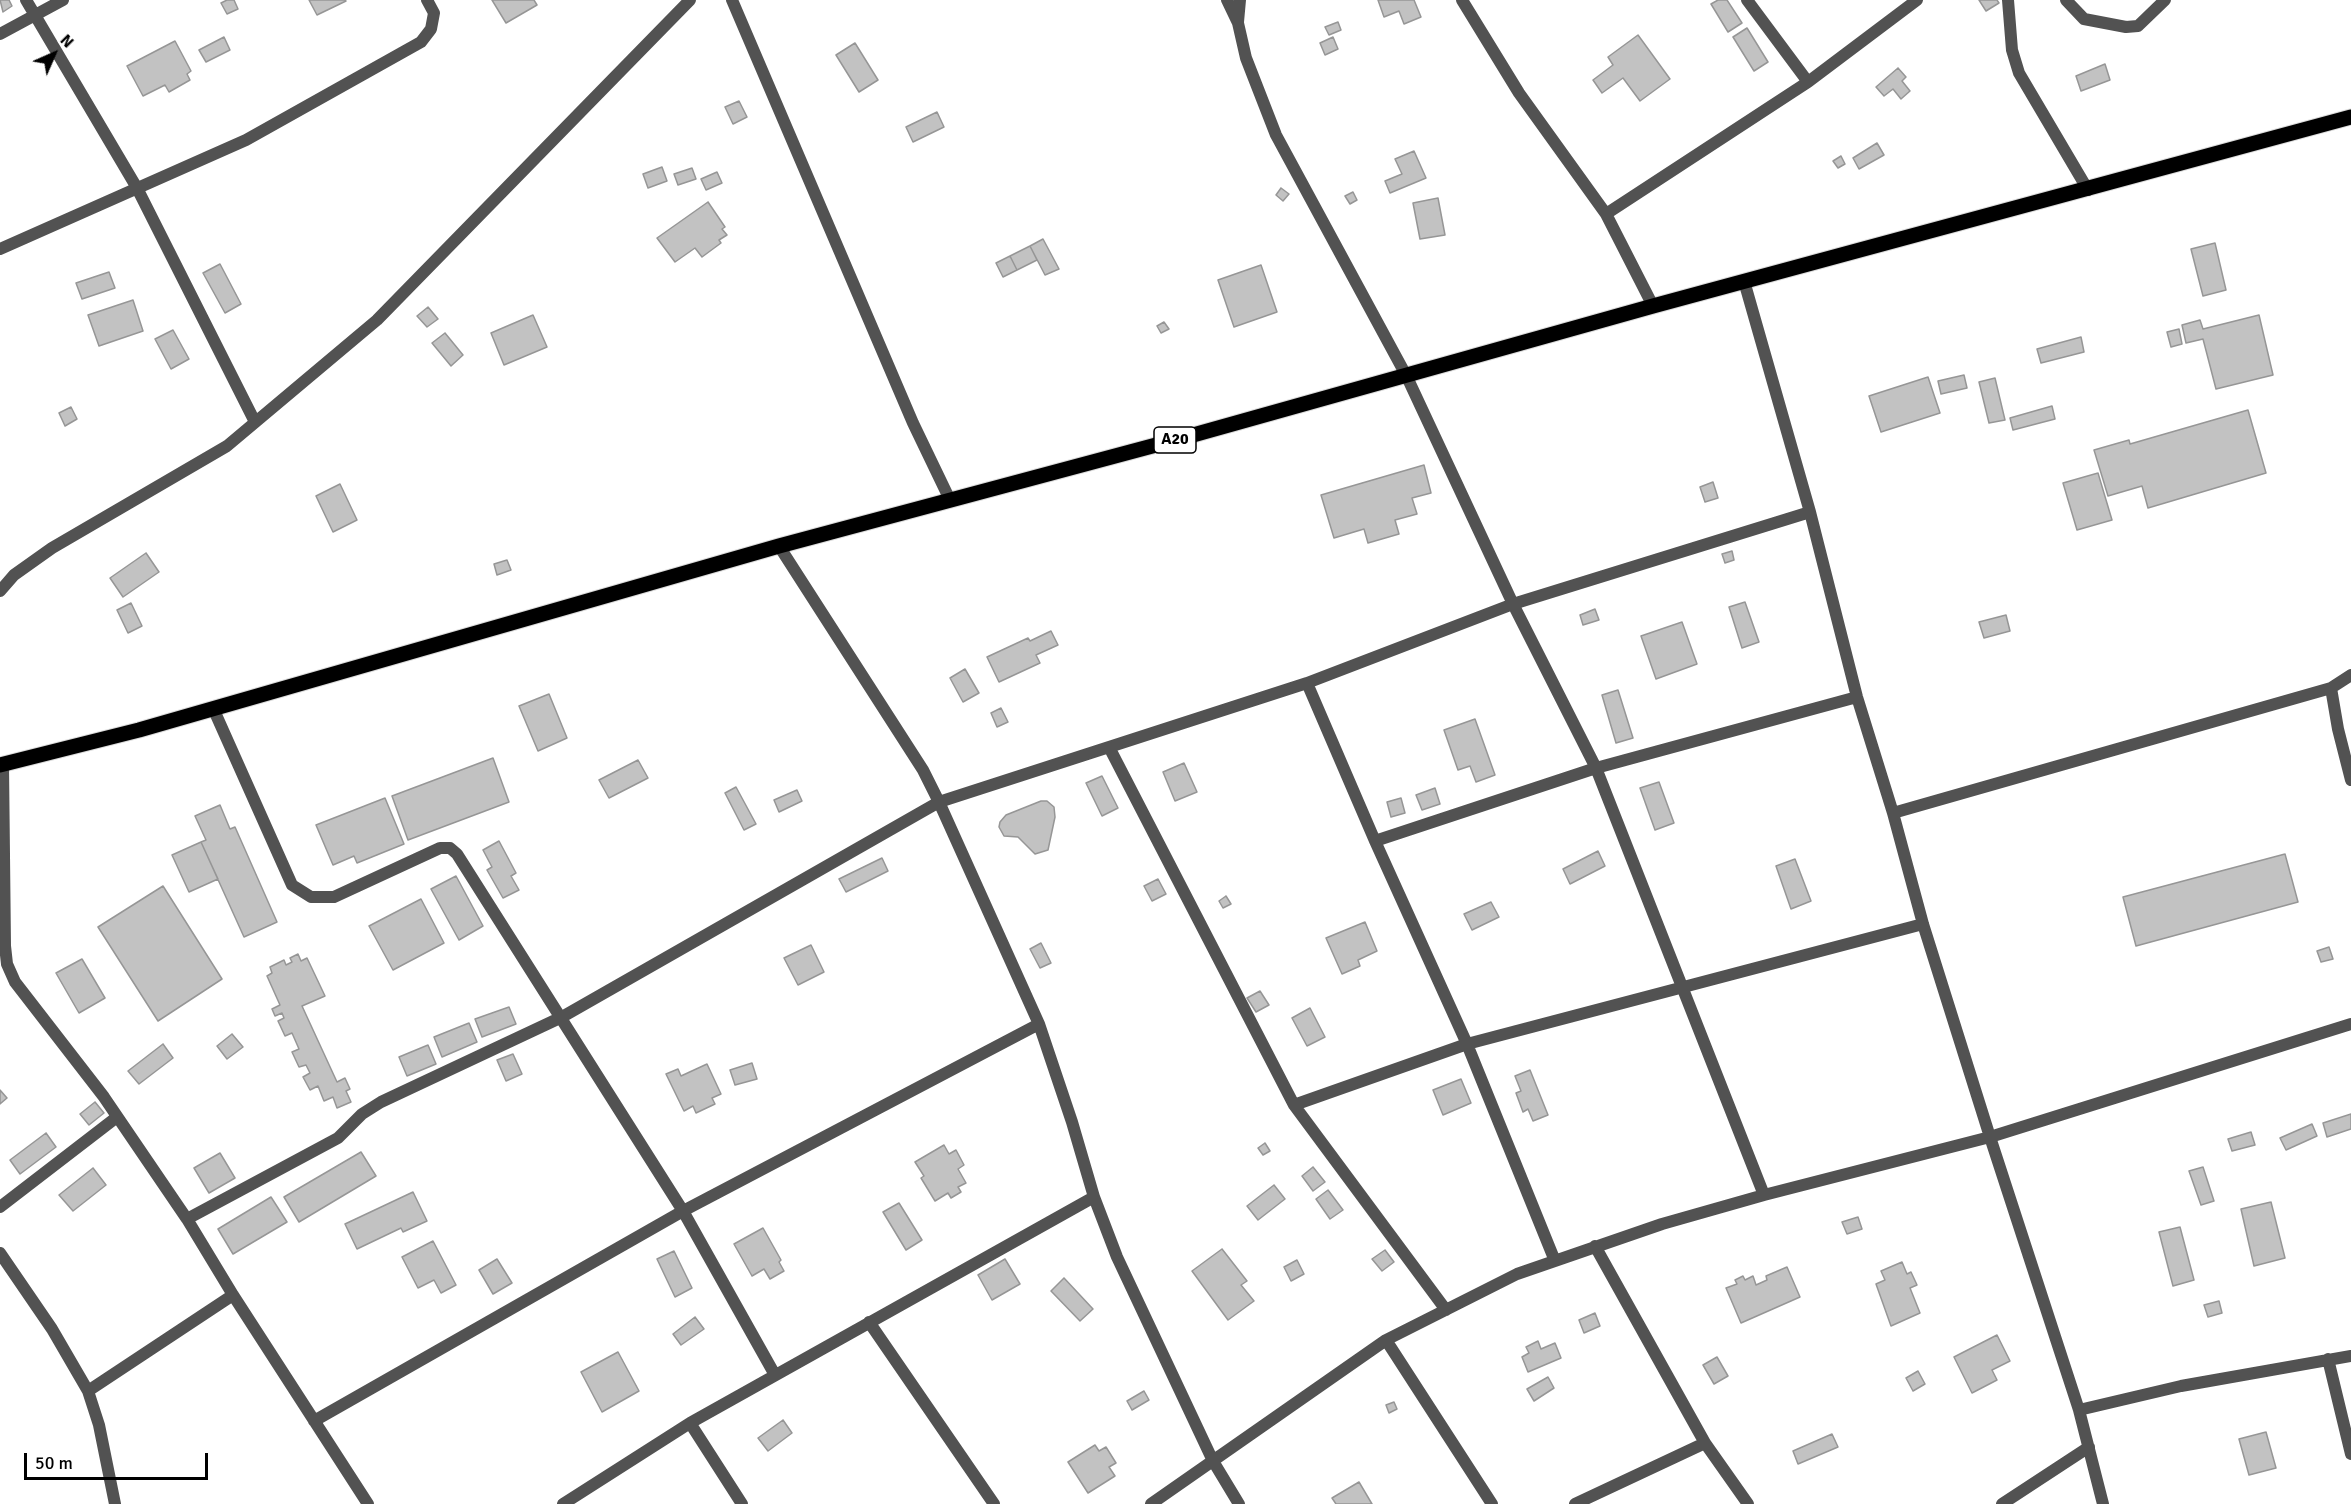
<!DOCTYPE html>
<style>
body{margin:0}
#map{position:relative;width:2351px;height:1504px;overflow:hidden;background:#fff;font-family:Signika,sans-serif}
canvas{display:block}
.north{position:absolute;left:24px;top:24px;width:60px;height:60px;-webkit-text-stroke:4px #fff;paint-order:stroke;rotate:45deg;font-size:16px;font-weight:700;line-height:24px;text-align:center;color:#000}
.north::after{content:'';display:block;margin:auto;width:21px;height:27px;background:#000;clip-path:polygon(50% 0,100% 100%,50% 72%,0 100%)}
.scale{position:absolute;left:24px;top:1453px;width:184px;height:27px;box-sizing:border-box;border:3px solid #000;border-top:0;padding-left:8px;font-size:18px;line-height:21px;white-space:nowrap;color:#000;-webkit-text-stroke:4px #fff;paint-order:stroke}
</style>
<div id="map">
<canvas width="2351" height="1504"></canvas>
<div class="north">N</div>
<div class="scale">50 m</div>
</div>
<script>
const context = document.querySelector('canvas').getContext('2d');
context.lineJoin = 'round';
function fill(path, color) { context.fillStyle = color; context.fill(path, 'evenodd'); }
const shape = rows => new Path2D(rows.map(r => 'M' + r).join(''));
function stroke(path, color, width, dash) { context.strokeStyle = color; context.lineWidth = width; context.lineCap = dash ? 'butt' : 'round'; context.setLineDash(dash || []); context.stroke(path); }
function drawText(font, color, halo, rows, align = 'center') {
  context.font = font + ' Signika,sans-serif'; context.lineWidth = 4.5; context.setLineDash([]); context.textBaseline = 'middle'; context.strokeStyle = halo; context.fillStyle = color; for (const [text, x, y, turn = 0] of rows) {
    context.save(); context.translate(x, y); context.rotate((+turn || 0) * Math.PI / 180); context.textAlign = isNaN(turn) ? turn : align; if (halo) context.strokeText(text, 0, 0); context.fillText(text, 0, 0); context.restore();
  }
}
const building = shape([
 [0,0,9,0,12,6,3,12,0,0],
 [227,0,234,0,238,9,227,14,221,3,227,0],
 [309,0,345,0,346,1,317,15,309,0],
 [492,0,534,0,537,5,506,23,492,0],
 [1378,0,1414,0,1421,17,1404,24,1399,11,1384,17,1378,0],
 [1718,0,1727,0,1742,23,1728,32,1711,4,1718,0],
 [1979,0,1997,0,1999,3,1986,11,1979,0],
 [1338,22,1341,30,1329,35,1325,27,1338,22],
 [1747,28,1768,62,1754,71,1733,37,1747,28],
 [1638,35,1670,79,1640,101,1623,78,1602,93,1593,80,1613,65,1608,57,1638,35],
 [224,37,230,50,206,62,199,50,224,37],
 [1333,37,1338,49,1325,55,1320,43,1333,37],
 [175,41,191,71,187,74,190,80,169,92,165,85,143,96,127,66,175,41],
 [855,43,878,80,859,92,836,55,855,43],
 [2105,64,2110,80,2081,91,2076,76,2105,64],
 [1898,68,1906,77,1902,81,1910,91,1901,99,1893,89,1884,96,1876,87,1898,68],
 [739,101,747,117,733,124,725,107,739,101],
 [937,112,944,127,913,142,906,127,937,112],
 [1877,143,1884,155,1859,169,1853,158,1877,143],
 [1414,151,1426,178,1390,193,1385,181,1402,174,1395,159,1414,151],
 [1841,156,1845,164,1838,168,1833,161,1841,156],
 [662,167,667,181,648,188,643,174,662,167],
 [692,168,696,179,678,185,674,174,692,168],
 [717,172,722,183,706,190,701,179,717,172],
 [1281,188,1289,194,1283,201,1276,195,1281,188],
 [1353,192,1357,200,1350,204,1345,196,1353,192],
 [1438,198,1445,235,1420,239,1413,203,1438,198],
 [708,202,725,227,722,229,727,235,719,240,721,243,702,257,695,248,675,262,657,238,708,202],
 [1043,239,1059,269,1045,275,1030,246,1043,239],
 [2215,243,2226,290,2203,296,2191,249,2215,243],
 [1030,246,1037,260,1017,270,1010,256,1030,246],
 [1010,256,1017,270,1003,277,996,263,1010,256],
 [220,264,241,304,225,313,203,273,220,264],
 [1261,265,1277,312,1234,327,1218,280,1261,265],
 [109,272,115,288,82,299,76,283,109,272],
 [133,300,143,331,99,346,88,315,133,300],
 [428,307,438,319,427,327,417,316,428,307],
 [533,315,547,347,504,365,491,333,533,315],
 [2259,315,2273,375,2216,389,2203,339,2186,343,2182,325,2200,320,2203,329,2259,315],
 [1164,322,1169,329,1161,333,1157,326,1164,322],
 [2179,329,2182,344,2171,347,2167,332,2179,329],
 [173,330,189,359,171,369,155,339,173,330],
 [445,333,463,355,451,366,432,343,445,333],
 [2081,337,2084,352,2041,363,2037,349,2081,337],
 [1964,375,1967,388,1941,394,1938,381,1964,375],
 [1928,377,1940,413,1881,432,1869,396,1928,377],
 [1995,378,2005,420,1989,423,1979,382,1995,378],
 [2052,406,2055,419,2013,430,2010,418,2052,406],
 [71,407,77,419,65,426,59,413,71,407],
 [2248,410,2266,473,2148,508,2142,486,2108,496,2094,450,2129,440,2130,444,2248,410],
 [1424,465,1431,493,1412,498,1417,514,1395,520,1399,534,1368,543,1364,529,1334,538,1321,495,1424,465],
 [2098,473,2112,520,2077,530,2063,483,2098,473],
 [1713,482,1718,498,1705,502,1700,487,1713,482],
 [340,484,357,520,333,532,316,496,340,484],
 [1732,551,1734,560,1725,563,1722,554,1732,551],
 [146,553,159,572,123,597,110,578,146,553],
 [507,560,511,570,497,575,494,564,507,560],
 [1745,602,1759,642,1742,648,1729,607,1745,602],
 [131,603,142,626,128,633,117,610,131,603],
 [1595,609,1599,620,1583,625,1580,615,1595,609],
 [2006,615,2010,631,1984,638,1979,622,2006,615],
 [1682,622,1697,664,1656,679,1641,636,1682,622],
 [1051,631,1058,645,1036,655,1040,663,999,682,987,657,1028,638,1030,641,1051,631],
 [965,669,979,693,963,702,950,678,965,669],
 [1618,690,1633,738,1616,743,1602,695,1618,690],
 [549,694,567,738,538,751,519,706,549,694],
 [1001,708,1008,722,997,727,991,713,1001,708],
 [1475,719,1495,775,1476,782,1470,766,1458,770,1444,730,1475,719],
 [493,758,509,802,408,840,392,796,493,758],
 [638,760,648,778,609,798,599,780,638,760],
 [1184,763,1197,792,1175,801,1163,772,1184,763],
 [1102,776,1118,808,1102,816,1086,783,1102,776],
 [1659,782,1674,823,1655,830,1640,788,1659,782],
 [736,787,756,824,744,830,725,793,736,787],
 [1435,788,1440,804,1422,810,1416,795,1435,788],
 [797,790,802,801,779,812,774,800,797,790],
 [385,798,404,844,357,863,354,856,333,865,316,825,385,798],
 [1401,798,1405,813,1391,817,1387,802,1401,798],
 [1041,801,1047,801,1054,807,1055,817,1048,850,1035,854,1018,837,1004,836,999,827,1000,822,1006,815,1041,801],
 [220,805,230,829,235,827,277,922,244,937,201,842,206,840,195,816,220,805],
 [499,841,516,873,511,876,519,890,503,898,487,870,492,867,483,850,499,841],
 [201,842,218,879,189,892,172,855,201,842],
 [1598,851,1605,866,1570,884,1563,869,1598,851],
 [2285,854,2298,902,2136,946,2123,897,2285,854],
 [882,858,888,871,846,892,839,879,882,858],
 [1795,859,1811,901,1791,909,1776,866,1795,859],
 [456,876,483,926,459,940,431,889,456,876],
 [1158,879,1166,894,1152,901,1144,886,1158,879],
 [163,886,222,979,158,1021,98,927,163,886],
 [1226,896,1231,904,1223,908,1219,901,1226,896],
 [421,899,444,943,393,970,369,926,421,899],
 [1491,902,1499,917,1472,930,1464,914,1491,902],
 [1365,922,1377,951,1358,960,1360,966,1342,974,1326,938,1365,922],
 [1041,943,1051,963,1040,968,1030,949,1041,943],
 [811,945,824,972,798,985,784,958,811,945],
 [2329,947,2333,959,2321,962,2317,951,2329,947],
 [298,954,301,961,307,958,325,996,302,1006,337,1082,345,1078,350,1089,346,1091,351,1102,337,1108,333,1097,324,1101,318,1086,310,1090,303,1077,310,1073,306,1065,299,1067,292,1052,299,1049,292,1033,285,1036,278,1021,284,1018,282,1013,275,1016,272,1009,280,1005,267,976,272,973,270,967,284,960,286,965,292,962,290,958,298,954],
 [82,959,105,998,79,1013,56,973,82,959],
 [1260,991,1269,1005,1256,1012,1247,998,1260,991],
 [509,1007,516,1024,482,1037,475,1019,509,1007],
 [1310,1008,1325,1037,1307,1046,1292,1018,1310,1008],
 [469,1023,477,1042,442,1057,434,1037,469,1023],
 [232,1034,243,1047,227,1059,217,1046,232,1034],
 [163,1044,173,1058,139,1084,128,1071,163,1044],
 [428,1045,436,1064,407,1076,399,1057,428,1045],
 [513,1054,522,1074,506,1081,497,1060,513,1054],
 [752,1063,757,1079,735,1085,730,1070,752,1063],
 [707,1064,721,1094,712,1098,715,1104,696,1113,693,1106,684,1111,666,1074,678,1069,681,1076,707,1064],
 [1530,1070,1548,1115,1533,1121,1528,1109,1523,1112,1516,1093,1521,1091,1515,1076,1530,1070],
 [1461,1079,1471,1103,1443,1115,1433,1090,1461,1079],
 [0,1090,7,1098,0,1104,0,1090],
 [95,1102,104,1113,89,1125,80,1114,95,1102],
 [2351,1114,2351,1129,2327,1137,2323,1123,2351,1114],
 [2312,1124,2317,1136,2286,1150,2280,1138,2312,1124],
 [2251,1132,2255,1145,2232,1151,2228,1139,2251,1132],
 [46,1133,56,1147,20,1174,10,1160,46,1133],
 [1265,1143,1270,1151,1263,1155,1258,1148,1265,1143],
 [944,1145,949,1154,956,1150,964,1165,958,1169,966,1183,958,1187,961,1192,951,1198,948,1193,935,1201,921,1178,924,1176,915,1162,944,1145],
 [361,1152,376,1176,299,1222,284,1197,361,1152],
 [220,1153,235,1178,209,1193,194,1168,220,1153],
 [1313,1167,1325,1182,1313,1191,1302,1176,1313,1167],
 [2203,1167,2214,1201,2201,1205,2189,1171,2203,1167],
 [93,1168,106,1185,73,1211,59,1195,93,1168],
 [1274,1185,1285,1199,1258,1220,1247,1206,1274,1185],
 [1328,1190,1343,1210,1330,1219,1316,1199,1328,1190],
 [413,1192,427,1221,403,1232,401,1228,357,1249,345,1224,413,1192],
 [271,1197,287,1222,233,1254,218,1229,271,1197],
 [2271,1202,2285,1258,2254,1266,2241,1209,2271,1202],
 [899,1203,922,1240,906,1250,883,1212,899,1203],
 [1858,1217,1862,1229,1847,1234,1842,1222,1858,1217],
 [2180,1227,2194,1280,2173,1286,2159,1232,2180,1227],
 [763,1228,781,1260,779,1262,784,1271,770,1279,764,1269,752,1276,734,1244,763,1228],
 [433,1241,456,1285,441,1293,434,1280,418,1288,402,1257,433,1241],
 [1222,1249,1247,1281,1241,1285,1254,1301,1228,1320,1192,1271,1222,1249],
 [1385,1250,1394,1262,1382,1271,1372,1259,1385,1250],
 [674,1251,692,1288,675,1297,657,1259,674,1251],
 [497,1259,512,1283,493,1294,479,1270,497,1259],
 [1005,1259,1020,1284,992,1300,978,1275,1005,1259],
 [1297,1260,1304,1274,1291,1281,1284,1267,1297,1260],
 [1902,1262,1907,1274,1911,1272,1917,1285,1910,1288,1920,1313,1891,1326,1876,1284,1885,1280,1881,1271,1902,1262],
 [1787,1267,1800,1297,1741,1323,1726,1288,1737,1284,1735,1280,1743,1276,1745,1280,1753,1276,1756,1285,1767,1280,1766,1276,1787,1267],
 [1064,1278,1093,1309,1080,1321,1051,1291,1064,1278],
 [2219,1301,2222,1313,2208,1317,2204,1305,2219,1301],
 [1595,1313,1600,1326,1584,1333,1579,1320,1595,1313],
 [695,1317,704,1329,681,1345,673,1334,695,1317],
 [1997,1335,2010,1361,1992,1370,1997,1380,1972,1393,1954,1357,1997,1335],
 [1538,1341,1541,1349,1555,1343,1561,1358,1528,1372,1522,1357,1529,1353,1526,1347,1538,1341],
 [618,1352,639,1391,602,1412,581,1372,618,1352],
 [1717,1357,1728,1376,1714,1384,1703,1365,1717,1357],
 [1918,1371,1925,1384,1913,1391,1906,1378,1918,1371],
 [1548,1377,1554,1388,1534,1401,1527,1389,1548,1377],
 [1144,1391,1149,1400,1132,1410,1127,1401,1144,1391],
 [1394,1402,1397,1409,1389,1413,1386,1405,1394,1402],
 [783,1420,792,1433,768,1451,758,1438,783,1420],
 [2266,1432,2276,1468,2249,1475,2239,1439,2266,1432],
 [1832,1434,1838,1447,1798,1464,1793,1451,1832,1434],
 [1095,1445,1099,1451,1106,1447,1116,1463,1109,1467,1115,1476,1088,1493,1068,1462,1095,1445],
 [1359,1482,1372,1504,1336,1504,1332,1498,1359,1482]
]);
fill(building, '#c2c2c2');
stroke(building, '#969696', 1.5);
const primary = shape([
 [0,765,139,730,779,546,1186,437,1653,306,2351,117]
]);
stroke(primary, '#dbdbdb', 17);
stroke(shape([
 [26,0,137,188,255,422],
 [732,0,913,423,950,500],
 [1227,0,1238,23,1246,58,1276,135,1407,377,1513,604,1596,768,1764,1195],
 [1462,0,1519,93,1606,214,1653,306],
 [1747,0,1808,82],
 [2008,0,2012,50,2019,73,2088,190],
 [2066,0,2084,19,2126,27,2138,26,2165,0],
 [1238,22,1240,0],
 [0,34,63,0],
 [1606,214,1808,82,1917,0],
 [0,249,246,140,421,42,431,29,434,13,427,0],
 [1744,281,1810,512,1857,697,1893,813,1923,924,1990,1137,2079,1410,2103,1504],
 [779,546,923,770,939,802,1039,1024,1072,1122,1094,1197,1117,1257,1213,1461,1239,1504],
 [0,591,14,575,52,548,227,446,377,320,690,0],
 [1307,683,1375,841,1467,1044,1555,1261],
 [2331,688,2338,729,2351,780],
 [213,708,292,885,311,897,334,897,440,848,450,848,457,854,683,1211,775,1375],
 [1109,747,1294,1105,1446,1310],
 [3,764,5,946,7,964,15,982,104,1097,187,1219,233,1295,368,1504],
 [1893,813,2331,688,2351,675],
 [1375,841,1596,768,1857,697],
 [1294,1105,1467,1044,1923,924],
 [0,1207,117,1117],
 [187,1219,338,1138,362,1114,381,1102,562,1017,939,802,1307,683,1513,604,1810,512],
 [1595,1246,1705,1443,1748,1504],
 [0,1253,52,1329,88,1391,99,1425,115,1504],
 [869,1322,994,1504],
 [1386,1340,1492,1504],
 [2328,1359,2351,1454],
 [88,1391,233,1295],
 [2079,1410,2181,1386,2351,1356],
 [314,1421,683,1211,1039,1024],
 [690,1423,742,1504],
 [563,1504,690,1423,1094,1197],
 [1151,1504,1386,1340,1517,1274,1662,1224,1764,1195,1990,1137,2351,1024],
 [1575,1504,1705,1443],
 [2002,1504,2089,1447]
]), '#525252', 12);
stroke(primary, '#000', 15);
for (const [x, y, w] of [
 [1175,440,42]
]) { const box = new Path2D(); box.roundRect(x - w / 2, y - 13, w, 26, 4.5); context.fillStyle = '#fff'; context.fill(box); stroke(box, '#000', 1.5); }
drawText('bold 16px', '#000', null, [
 ["A20",1175,440]
]);
</script>
